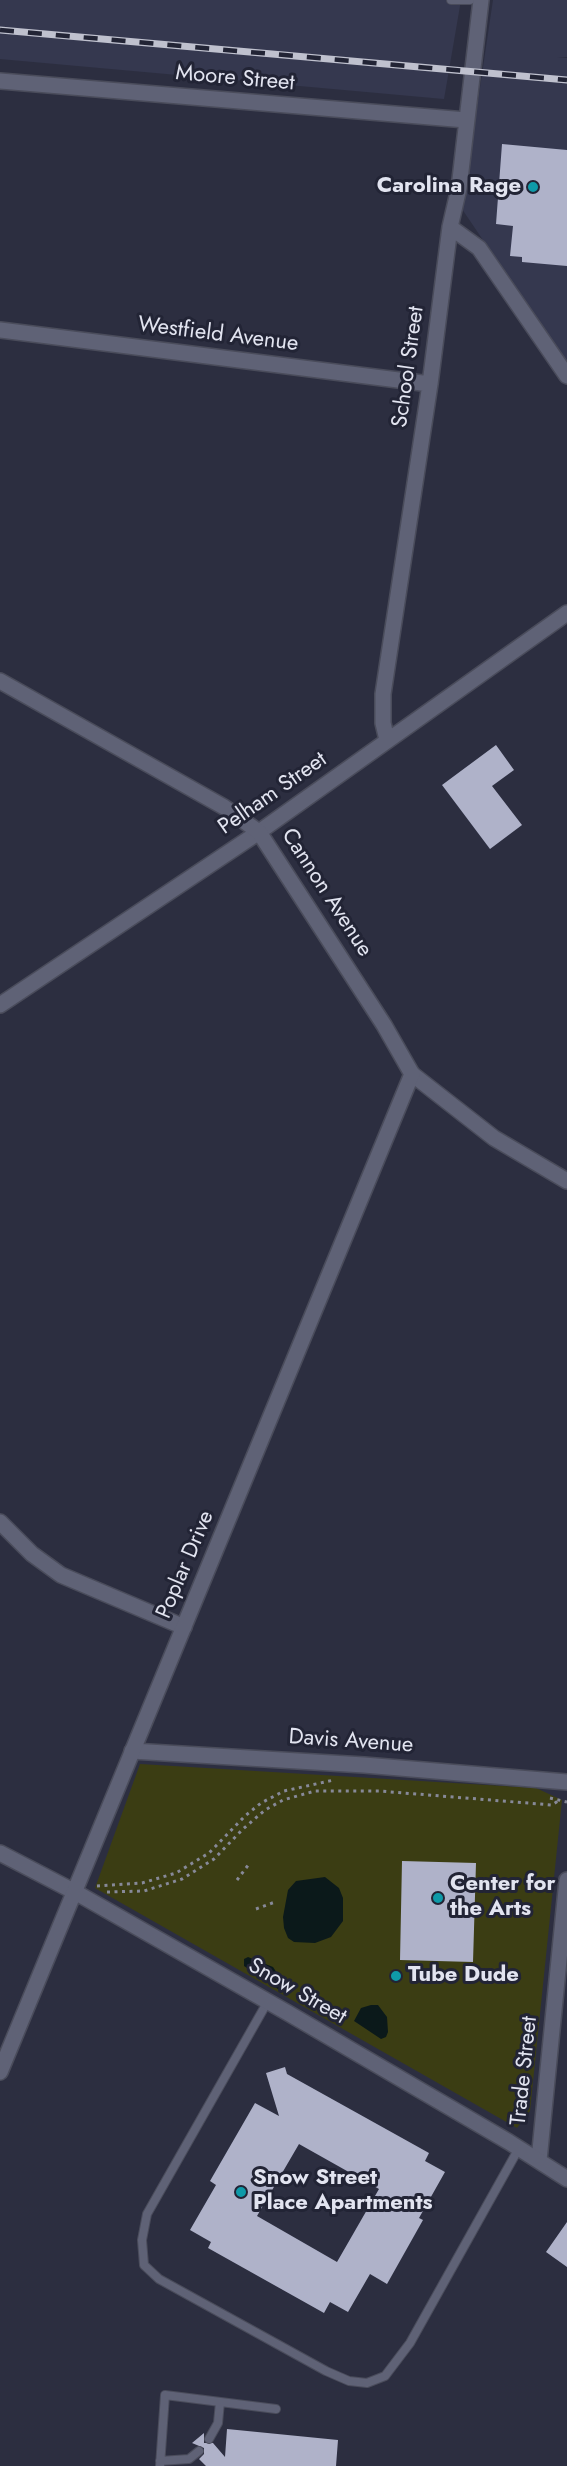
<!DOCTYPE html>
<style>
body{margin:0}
canvas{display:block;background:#2c2e40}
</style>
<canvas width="567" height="2466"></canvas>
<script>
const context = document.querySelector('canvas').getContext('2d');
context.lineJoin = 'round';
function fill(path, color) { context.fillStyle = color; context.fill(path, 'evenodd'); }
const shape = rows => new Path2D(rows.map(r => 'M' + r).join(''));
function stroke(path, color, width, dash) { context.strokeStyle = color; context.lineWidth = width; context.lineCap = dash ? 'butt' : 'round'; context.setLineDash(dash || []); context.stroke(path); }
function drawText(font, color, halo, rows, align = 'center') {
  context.font = font + ' Jost,sans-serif'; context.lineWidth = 6; context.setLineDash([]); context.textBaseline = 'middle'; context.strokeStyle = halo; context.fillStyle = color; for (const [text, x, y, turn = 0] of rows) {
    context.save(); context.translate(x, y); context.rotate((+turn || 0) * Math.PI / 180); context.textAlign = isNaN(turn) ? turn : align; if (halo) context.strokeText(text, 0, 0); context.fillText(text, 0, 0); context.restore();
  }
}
fill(shape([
 [0,0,461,0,444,99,0,59],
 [493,0,567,0,567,57,557,57,567,58,567,364,462,209]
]), '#35384f');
fill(shape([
 [140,1764,536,1788,562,1800,530,2111,517,2128,95,1888]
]), '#3b3d13');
fill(shape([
 [325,1877,339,1888,343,1898,343,1921,331,1937,315,1943,294,1942,288,1938,284,1928,283,1917,288,1890,296,1881],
 [248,1957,273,1967,283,1982,283,1988,278,1989,244,1966,244,1959],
 [371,2005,378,2005,387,2017,388,2032,386,2037,381,2039,354,2021,361,2008]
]), '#0b191a');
fill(shape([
 [502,144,567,150,567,266,522,262,522,257,510,256,513,226,496,224],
 [496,745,514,770,492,786,522,825,490,849,442,785],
 [402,1861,476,1863,473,1962,400,1960],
 [285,2067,287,2074,429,2153,425,2161,445,2172,419,2218,423,2220,387,2284,370,2274,348,2312,330,2302,324,2313,208,2248,211,2242,190,2230,216,2185,210,2181,255,2103,279,2116,266,2073],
 [299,2144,379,2189,337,2262,257,2216],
 [567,2222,567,2267,546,2252],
 [227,2429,338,2440,336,2466,206,2466,199,2459,204,2454,204,2448,192,2443,204,2433,204,2443,213,2443,225,2457]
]), '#afb2c9');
const service = shape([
 [451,0,470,0],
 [268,2001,147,2214,142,2240,144,2265,159,2279,326,2371,349,2381,367,2383,385,2376,410,2343,519,2148],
 [209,2439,218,2423,220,2402],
 [160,2461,189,2459,199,2451],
 [160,2466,165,2395,276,2409]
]);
const minor = shape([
 [0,81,466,120],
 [450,227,479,248,567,376],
 [0,330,430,384],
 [387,740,383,723,383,694,430,384,450,227,459,188,481,0],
 [0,1005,259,832,567,613],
 [412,1074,494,1138,567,1181],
 [0,1522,32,1554,61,1575,184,1627],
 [132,1751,364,1765,567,1782],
 [0,1853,75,1892],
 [539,2160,567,1880]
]);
const tertiary = shape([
 [0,681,224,807,259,832,384,1025,412,1074,0,2072],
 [75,1892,288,2013,509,2142,567,2179]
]);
stroke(service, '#4a4c5b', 10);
stroke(minor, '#4a4c5b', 18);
stroke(tertiary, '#4a4c5b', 18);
stroke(shape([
 [550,1798,567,1802],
 [237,1880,249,1864],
 [97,1886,142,1883,176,1873,209,1853,245,1816,261,1803,284,1791,334,1780],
 [107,1892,144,1891,182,1879,214,1859,243,1829,265,1810,283,1800,315,1791,379,1791,552,1805,558,1801],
 [256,1909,275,1902]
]), '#878998', 3, [3, 4.5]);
stroke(service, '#5f6276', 8);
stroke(minor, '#5f6276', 15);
stroke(tertiary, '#5f6276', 15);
const rail = shape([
 [0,30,567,80]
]);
stroke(rail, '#bfc1ce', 7);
stroke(rail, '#222435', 4.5, [14]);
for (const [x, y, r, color] of [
 [533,187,6,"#0f9aa8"],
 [438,1898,6,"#0f9aa8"],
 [396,1976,6,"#0f9aa8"],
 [241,2192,6,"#0f9aa8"]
]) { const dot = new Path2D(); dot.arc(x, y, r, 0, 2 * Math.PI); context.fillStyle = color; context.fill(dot); stroke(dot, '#222435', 2); }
drawText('22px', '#e2e4f0', '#222435', [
 ["Moore Street",235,79,5],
 ["Westfield Avenue",218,335,7],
 ["School Street",409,367,-82],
 ["Pelham Street",273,794,-35],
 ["Cannon Avenue",326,893,57],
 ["Poplar Drive",186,1565,-67],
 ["Davis Avenue",351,1742,4],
 ["Snow Street",297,1992,30],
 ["Trade Street",525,2071,-84]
]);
drawText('bold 22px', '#e2e4f0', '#222435', [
 ["Carolina Rage",521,187,"right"],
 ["Center for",450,1885],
 ["the Arts",450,1910],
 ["Tube Dude",408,1976],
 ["Snow Street",253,2179],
 ["Place Apartments",253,2204]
], 'left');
</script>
